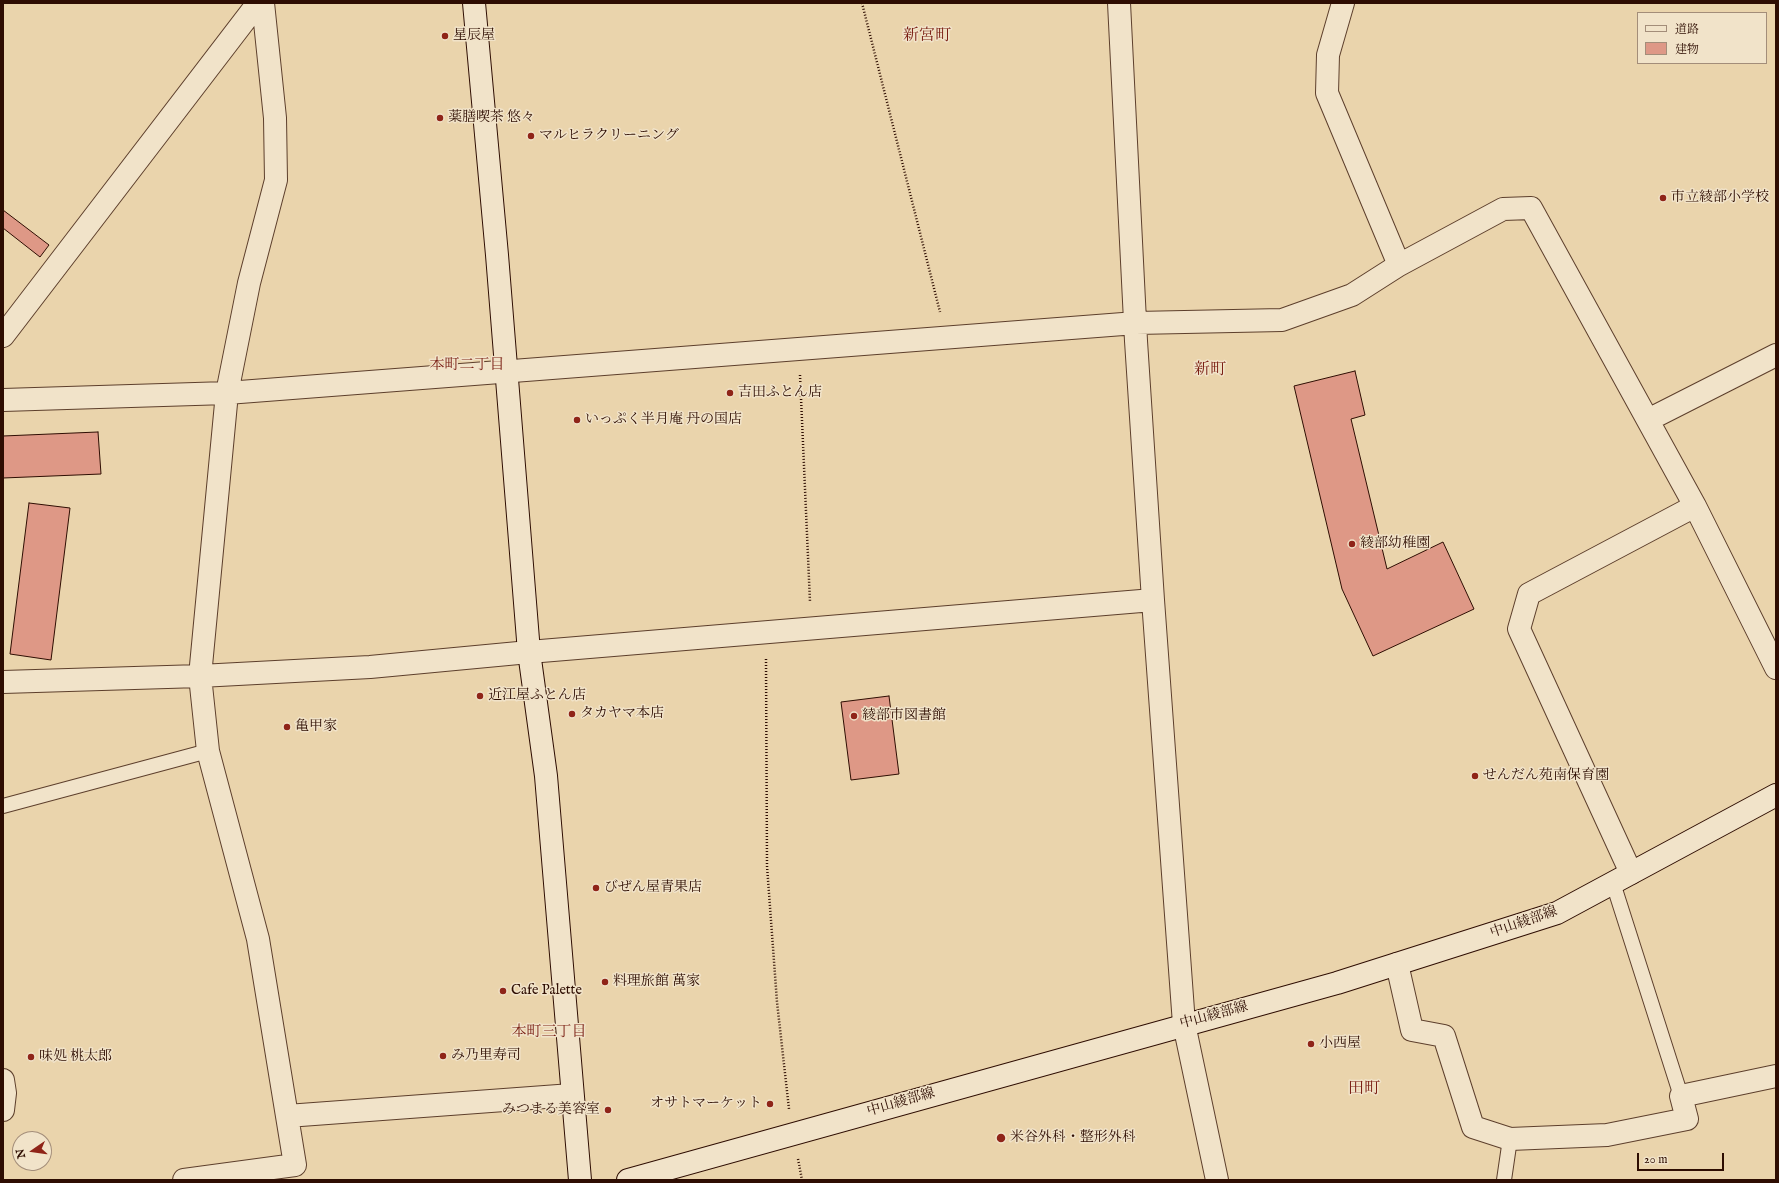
<!DOCTYPE html>
<meta charset="utf-8">
<style>
body{margin:0}
#map{position:relative;width:1779px;height:1183px;overflow:hidden;background:#ead4ac;font-family:"IM FELL English","Noto Serif JP",serif}
canvas{display:block}
.frame{position:absolute;inset:0;border:4px solid #2e0d02;pointer-events:none}
.legend{position:absolute;left:1637px;top:12px;width:130px;height:52px;box-sizing:border-box;background:#f1e3c9;border:1px solid #a38d79;margin:0;padding:5px 7px;list-style:none;font-size:12px;color:#2e0d02}
.legend li{display:flex;align-items:center;gap:8px;height:20px}
.legend b{width:20px;border:1px solid #a38d79}
.north{position:absolute;left:12px;top:1131px;width:40px;height:40px;box-sizing:border-box;background:#f1e3c9;border:1px solid #a38d79;border-radius:50%;rotate:257deg;font-size:11px;font-weight:700;line-height:16px;text-align:center;color:#2e0d02}
.north::after{content:'';display:block;margin:auto;width:14px;height:18px;background:#8f2418;clip-path:polygon(50% 0,100% 100%,50% 72%,0 100%)}
.scale{position:absolute;left:1637px;top:1153px;width:87px;height:18px;box-sizing:border-box;border:2px solid #2e0d02;border-top:0;padding-left:5px;font-size:12px;line-height:14px;white-space:nowrap;color:#2e0d02;-webkit-text-stroke:3px #f1e3c9;paint-order:stroke}
</style>
<div id="map">
<canvas width="1779" height="1183"></canvas>
<div class="frame"></div>
<ul class="legend">
<li><b style="height:5px;background:#f1e3c9"></b>道路</li>
<li><b style="height:11px;background:#de9886"></b>建物</li>
</ul>
<div class="north">N</div>
<div class="scale">20 m</div>
</div>
<script>
const context = document.querySelector('canvas').getContext('2d');
context.lineJoin = 'round';
function fill(path, color) { context.fillStyle = color; context.fill(path, 'evenodd'); }
const shape = rows => new Path2D(rows.map(r => 'M' + r).join(''));
function stroke(path, color, width, dash) { context.strokeStyle = color; context.lineWidth = width; context.lineCap = dash ? 'butt' : 'round'; context.setLineDash(dash || []); context.stroke(path); }
function drawText(font, color, halo, rows, align = 'center') {
  context.font = font + ' "IM FELL English","Noto Serif JP",serif'; context.lineWidth = 3; context.setLineDash([]); context.textBaseline = 'middle'; context.strokeStyle = halo; context.fillStyle = color; for (const [text, x, y, turn = 0] of rows) {
    context.save(); context.translate(x, y); context.rotate((+turn || 0) * Math.PI / 180); context.textAlign = isNaN(turn) ? turn : align; if (halo) context.strokeText(text, 0, 0); context.fillText(text, 0, 0); context.restore();
  }
}
const building = shape([
 [3,210,49,245,40,257,3,228,3,210],
 [1355,371,1365,415,1351,419,1387,569,1443,542,1474,609,1373,656,1342,589,1294,386,1355,371],
 [98,432,101,474,3,478,3,436,98,432],
 [29,503,70,508,51,660,10,654,29,503],
 [889,696,899,774,851,780,841,702,889,696]
]);
fill(building, '#de9886');
stroke(building, '#2e0d02', 1);
const lane = shape([
 [3,806,208,751],
 [1613,883,1681,1096],
 [1504,1180,1510,1139]
]);
const street = shape([
 [1119,3,1136,341,1153,600,1184,1024,1217,1180],
 [1343,3,1328,55,1327,93,1399,265],
 [3,336,258,3],
 [3,400,227,393,1136,323,1282,320,1352,295,1399,265,1503,209,1531,208,1695,506,1776,668],
 [1648,420,1776,355],
 [3,682,200,676,370,667,529,652,1153,600],
 [1631,873,1519,629,1529,594,1695,506],
 [1397,964,1412,1030,1444,1036,1473,1127,1510,1139,1607,1135,1687,1119,1681,1096,1776,1076],
 [3,1080,5,1093,3,1110],
 [287,1116,572,1095],
 [184,1180,295,1165,258,939,208,751,200,676,227,393,249,283,276,180,275,118,263,3]
]);
const secondary = shape([
 [474,3,497,255,529,652,546,776,580,1180],
 [628,1180,1337,983,1557,913,1776,795]
]);
stroke(lane, '#5d3f2c', 16);
stroke(street, '#5d3f2c', 24);
stroke(secondary, '#2e0d02', 24);
stroke(shape([
 [862,3,940,312],
 [800,375,810,602],
 [766,659,767,866,777,1002,789,1109],
 [798,1159,802,1180]
]), '#2e0d02', 2.5, [1, 2]);
stroke(lane, '#f1e3c9', 14);
stroke(street, '#f1e3c9', 22);
stroke(secondary, '#f1e3c9', 22);
for (const [x, y, r, color] of [
 [445,36,4,"#8f2418"],
 [440,118,4,"#8f2418"],
 [531,136,4,"#8f2418"],
 [1663,198,4,"#8f2418"],
 [730,393,4,"#8f2418"],
 [577,420,4,"#8f2418"],
 [1352,544,4,"#8f2418"],
 [480,696,4,"#8f2418"],
 [572,714,4,"#8f2418"],
 [854,716,4,"#8f2418"],
 [287,727,4,"#8f2418"],
 [1475,776,4,"#8f2418"],
 [596,888,4,"#8f2418"],
 [605,982,4,"#8f2418"],
 [503,991,4,"#8f2418"],
 [1311,1044,4,"#8f2418"],
 [443,1056,4,"#8f2418"],
 [31,1057,4,"#8f2418"],
 [770,1104,4,"#8f2418"],
 [608,1110,4,"#8f2418"],
 [1001,1138,5,"#8f2418"]
]) { const dot = new Path2D(); dot.arc(x, y, r, 0, 2 * Math.PI); context.fillStyle = color; context.fill(dot); stroke(dot, '#f1e3c9', 1.5); }
drawText('14px', '#2e0d02', '#f1e3c9', [
 ["星辰屋",453,36],
 ["薬膳喫茶 悠々",448,118],
 ["マルヒラクリーニング",539,136],
 ["市立綾部小学校",1671,198],
 ["吉田ふとん店",738,393],
 ["いっぷく半月庵 丹の国店",585,420],
 ["綾部幼稚園",1360,544],
 ["近江屋ふとん店",488,696],
 ["タカヤマ本店",580,714],
 ["綾部市図書館",862,716],
 ["亀甲家",295,727],
 ["せんだん苑南保育園",1483,776],
 ["びぜん屋青果店",604,888],
 ["料理旅館 萬家",613,982],
 ["Cafe Palette",511,991],
 ["小西屋",1319,1044],
 ["み乃里寿司",451,1056],
 ["味処 桃太郎",39,1057],
 ["オサトマーケット",762,1104,"right"],
 ["みつまる美容室",600,1110,"right"],
 ["米谷外科・整形外科",1010,1138]
], 'left');
drawText('14px', '#2e0d02', '#f1e3c9', [
 ["中山綾部線",1524,923,-19],
 ["中山綾部線",1214,1016,-15],
 ["中山綾部線",901,1103,-16]
]);
drawText('15px', '#7a1f14', '#f1e3c9', [
 ["本町二丁目",467,366],
 ["本町三丁目",549,1033]
]);
drawText('16px', '#7a1f14', '#f1e3c9', [
 ["新宮町",927,37],
 ["新町",1210,371],
 ["田町",1364,1090]
]);
</script>
